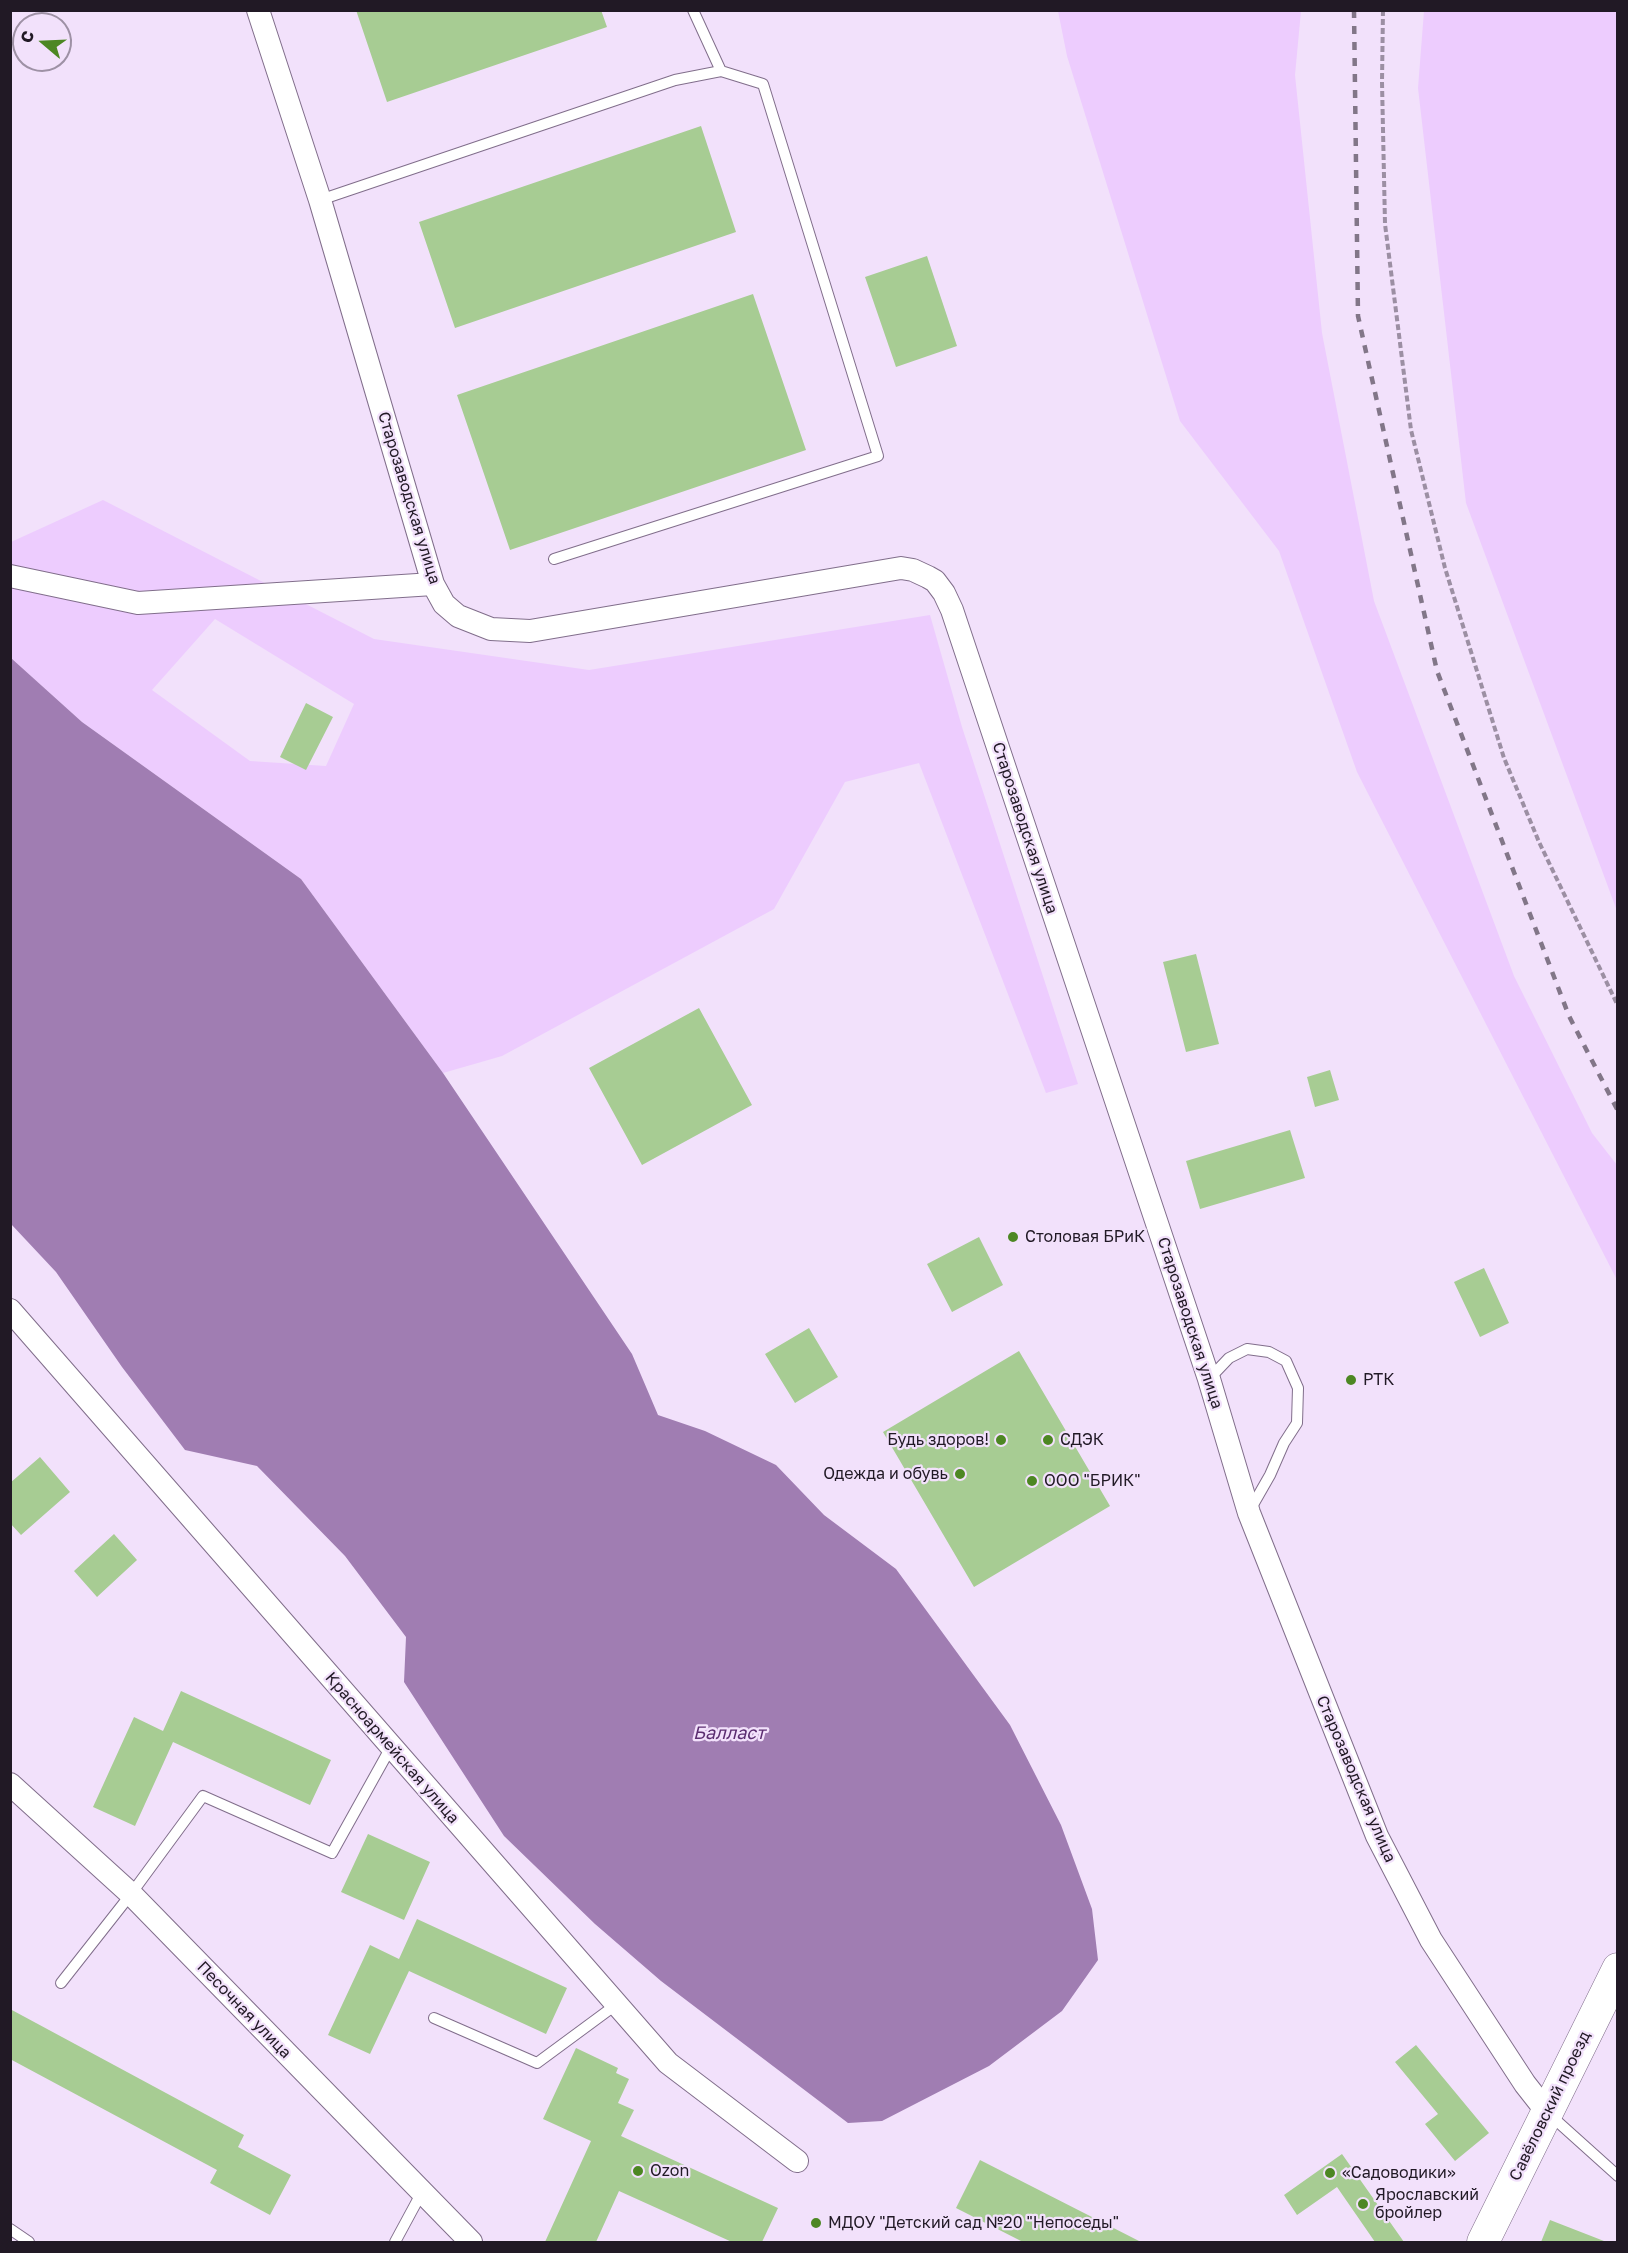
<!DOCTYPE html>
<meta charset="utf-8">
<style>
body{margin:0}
#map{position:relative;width:1628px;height:2253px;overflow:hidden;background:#f2e1fb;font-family:"Golos Text",sans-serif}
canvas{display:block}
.frame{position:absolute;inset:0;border:12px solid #211925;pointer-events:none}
.north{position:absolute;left:12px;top:12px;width:60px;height:60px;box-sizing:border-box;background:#f2e1fb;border:2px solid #9e91a5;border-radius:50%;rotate:289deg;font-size:16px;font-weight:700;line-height:24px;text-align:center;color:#211925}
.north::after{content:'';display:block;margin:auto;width:21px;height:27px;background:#4d8723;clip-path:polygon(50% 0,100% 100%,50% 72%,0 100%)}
</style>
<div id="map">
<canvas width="1628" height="2253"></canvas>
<div class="frame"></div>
<div class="north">С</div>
</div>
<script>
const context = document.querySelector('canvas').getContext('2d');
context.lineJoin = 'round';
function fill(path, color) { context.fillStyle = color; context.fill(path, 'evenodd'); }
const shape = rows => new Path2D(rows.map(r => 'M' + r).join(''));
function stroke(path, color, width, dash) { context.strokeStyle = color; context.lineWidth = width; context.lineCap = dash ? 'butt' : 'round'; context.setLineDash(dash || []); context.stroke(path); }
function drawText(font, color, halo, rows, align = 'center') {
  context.font = font + ' "Golos Text",sans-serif'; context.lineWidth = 4.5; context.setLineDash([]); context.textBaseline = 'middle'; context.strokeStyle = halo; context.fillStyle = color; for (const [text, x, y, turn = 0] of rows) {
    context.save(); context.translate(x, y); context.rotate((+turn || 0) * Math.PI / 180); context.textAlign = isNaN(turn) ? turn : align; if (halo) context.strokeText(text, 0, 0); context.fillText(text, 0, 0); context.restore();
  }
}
fill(shape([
 [1058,11,1301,11,1295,75,1322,333,1374,601,1514,976,1592,1133,1617,1165,1617,1280,1357,772,1279,551,1180,421,1067,56],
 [1424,11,1617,11,1617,911,1466,503,1418,88],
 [103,500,374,639,589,670,930,615,962,727,1078,1084,1046,1093,919,763,845,782,774,909,502,1056,443,1073,301,879,82,722,11,658,11,542],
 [215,619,354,704,326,766,250,761,152,690]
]), '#edccfe');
fill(shape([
 [11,658,82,722,301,879,443,1073,632,1354,658,1415,705,1431,776,1465,824,1515,896,1569,1010,1725,1061,1825,1092,1909,1098,1960,1062,2011,989,2066,882,2121,848,2123,661,1981,595,1924,504,1836,404,1682,406,1637,345,1556,257,1466,185,1450,122,1367,56,1272,11,1224]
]), '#a07db2');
fill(shape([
 [356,10,601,10,607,27,387,102],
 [701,126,736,232,455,328,419,222],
 [927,256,957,346,896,367,865,277],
 [753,294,806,450,510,550,457,395],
 [306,703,333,717,306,770,280,757],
 [1196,954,1219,1044,1186,1052,1163,962],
 [699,1008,752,1105,642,1165,589,1068],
 [1330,1070,1339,1100,1315,1107,1307,1077],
 [1290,1130,1305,1178,1200,1209,1186,1161],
 [979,1237,1003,1285,952,1312,927,1264],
 [1484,1268,1509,1323,1480,1337,1454,1282],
 [809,1328,838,1377,795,1403,765,1354],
 [1019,1351,1110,1506,974,1587,883,1432],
 [40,1457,70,1492,21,1535,10,1523,10,1483],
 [114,1534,137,1560,97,1597,74,1571],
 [181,1691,331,1760,310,1805,173,1742,135,1826,93,1807,134,1717,163,1731],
 [368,1834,430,1862,404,1920,341,1892],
 [417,1919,567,1988,546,2034,409,1971,370,2054,328,2035,370,1945,399,1959],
 [10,2009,244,2135,238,2147,291,2175,270,2215,210,2183,217,2170,10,2059],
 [1416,2045,1489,2133,1455,2161,1425,2124,1438,2114,1395,2062],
 [576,2048,618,2068,616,2073,629,2079,618,2103,634,2110,621,2136,778,2208,762,2242,732,2242,619,2191,596,2242,545,2242,591,2141,543,2119],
 [1342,2154,1404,2242,1375,2242,1337,2187,1297,2215,1284,2195],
 [980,2160,1141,2242,1023,2242,956,2208],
 [1550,2220,1604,2241,1604,2242,1541,2242]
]), '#a7cc93');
const lane = shape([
 [693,10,721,71],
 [320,200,675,80,721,71,763,84,878,456,554,559],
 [1209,1379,1229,1358,1247,1349,1269,1352,1286,1361,1298,1388,1297,1423,1284,1443,1270,1475,1250,1510],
 [61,1983,131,1894,203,1796,332,1853,391,1747],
 [434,2018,537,2063,617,2004],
 [1549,2114,1618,2176],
 [10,2229,29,2242],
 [395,2242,422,2192]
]);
const street = shape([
 [258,10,320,200,433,584,444,604,458,616,491,629,530,631,901,568,913,570,928,577,935,581,944,593,952,610,1209,1379,1249,1513,1377,1836,1431,1940,1525,2084,1547,2112],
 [10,576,138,603,433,584],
 [10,1310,668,2063,797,2161],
 [10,1784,131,1894,471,2242]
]);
const secondary = shape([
 [1483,2242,1618,1969]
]);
stroke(lane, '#816e8b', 12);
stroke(street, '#816e8b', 24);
stroke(secondary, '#816e8b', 33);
stroke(shape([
 [1383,10,1382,82,1385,224,1411,430,1445,568,1504,758,1539,842,1618,1006]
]), '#9c8fa3', 4, [6, 3]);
stroke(lane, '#fff', 10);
stroke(street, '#fff', 22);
stroke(secondary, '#fff', 32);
stroke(shape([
 [1354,10,1358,316,1437,671,1569,1016,1618,1111]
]), '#827688', 4.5, [8, 8]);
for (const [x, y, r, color] of [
 [1013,1237,6,"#4d8723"],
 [1351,1380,6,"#4d8723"],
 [1001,1440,6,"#4d8723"],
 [1048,1440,6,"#4d8723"],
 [960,1474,6,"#4d8723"],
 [1032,1481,6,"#4d8723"],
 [638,2171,6,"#4d8723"],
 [1330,2173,6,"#4d8723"],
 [1363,2204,6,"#4d8723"],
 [816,2223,6,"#4d8723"]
]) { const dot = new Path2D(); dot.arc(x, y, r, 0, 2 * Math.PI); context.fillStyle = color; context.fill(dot); stroke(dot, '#f2e1fb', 2); }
drawText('16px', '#211925', '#f2e1fb', [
 ["Старозаводская улица",409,498,73],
 ["Старозаводская улица",1025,828,72],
 ["Старозаводская улица",1190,1323,72],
 ["Красноармейская улица",392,1748,49],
 ["Старозаводская улица",1356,1779,67],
 ["Песочная улица",244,2010,46],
 ["Савёловский проезд",1550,2106,-64]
]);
drawText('16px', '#211925', '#f2e1fb', [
 ["Столовая БРиК",1025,1237],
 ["РТК",1363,1380],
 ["Будь здоров!",989,1440,"right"],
 ["СДЭК",1060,1440],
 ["Одежда и обувь",948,1474,"right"],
 ["ООО \"БРИК\"",1044,1481],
 ["Ozon",650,2171],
 ["«Садоводики»",1342,2173],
 ["Ярославский",1375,2195],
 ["бройлер",1375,2213],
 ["МДОУ \"Детский сад №20 \"Непоседы\"",828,2223]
], 'left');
drawText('italic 18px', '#5c2e71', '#f2e1fb', [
 ["Балласт",729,1733]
]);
</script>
